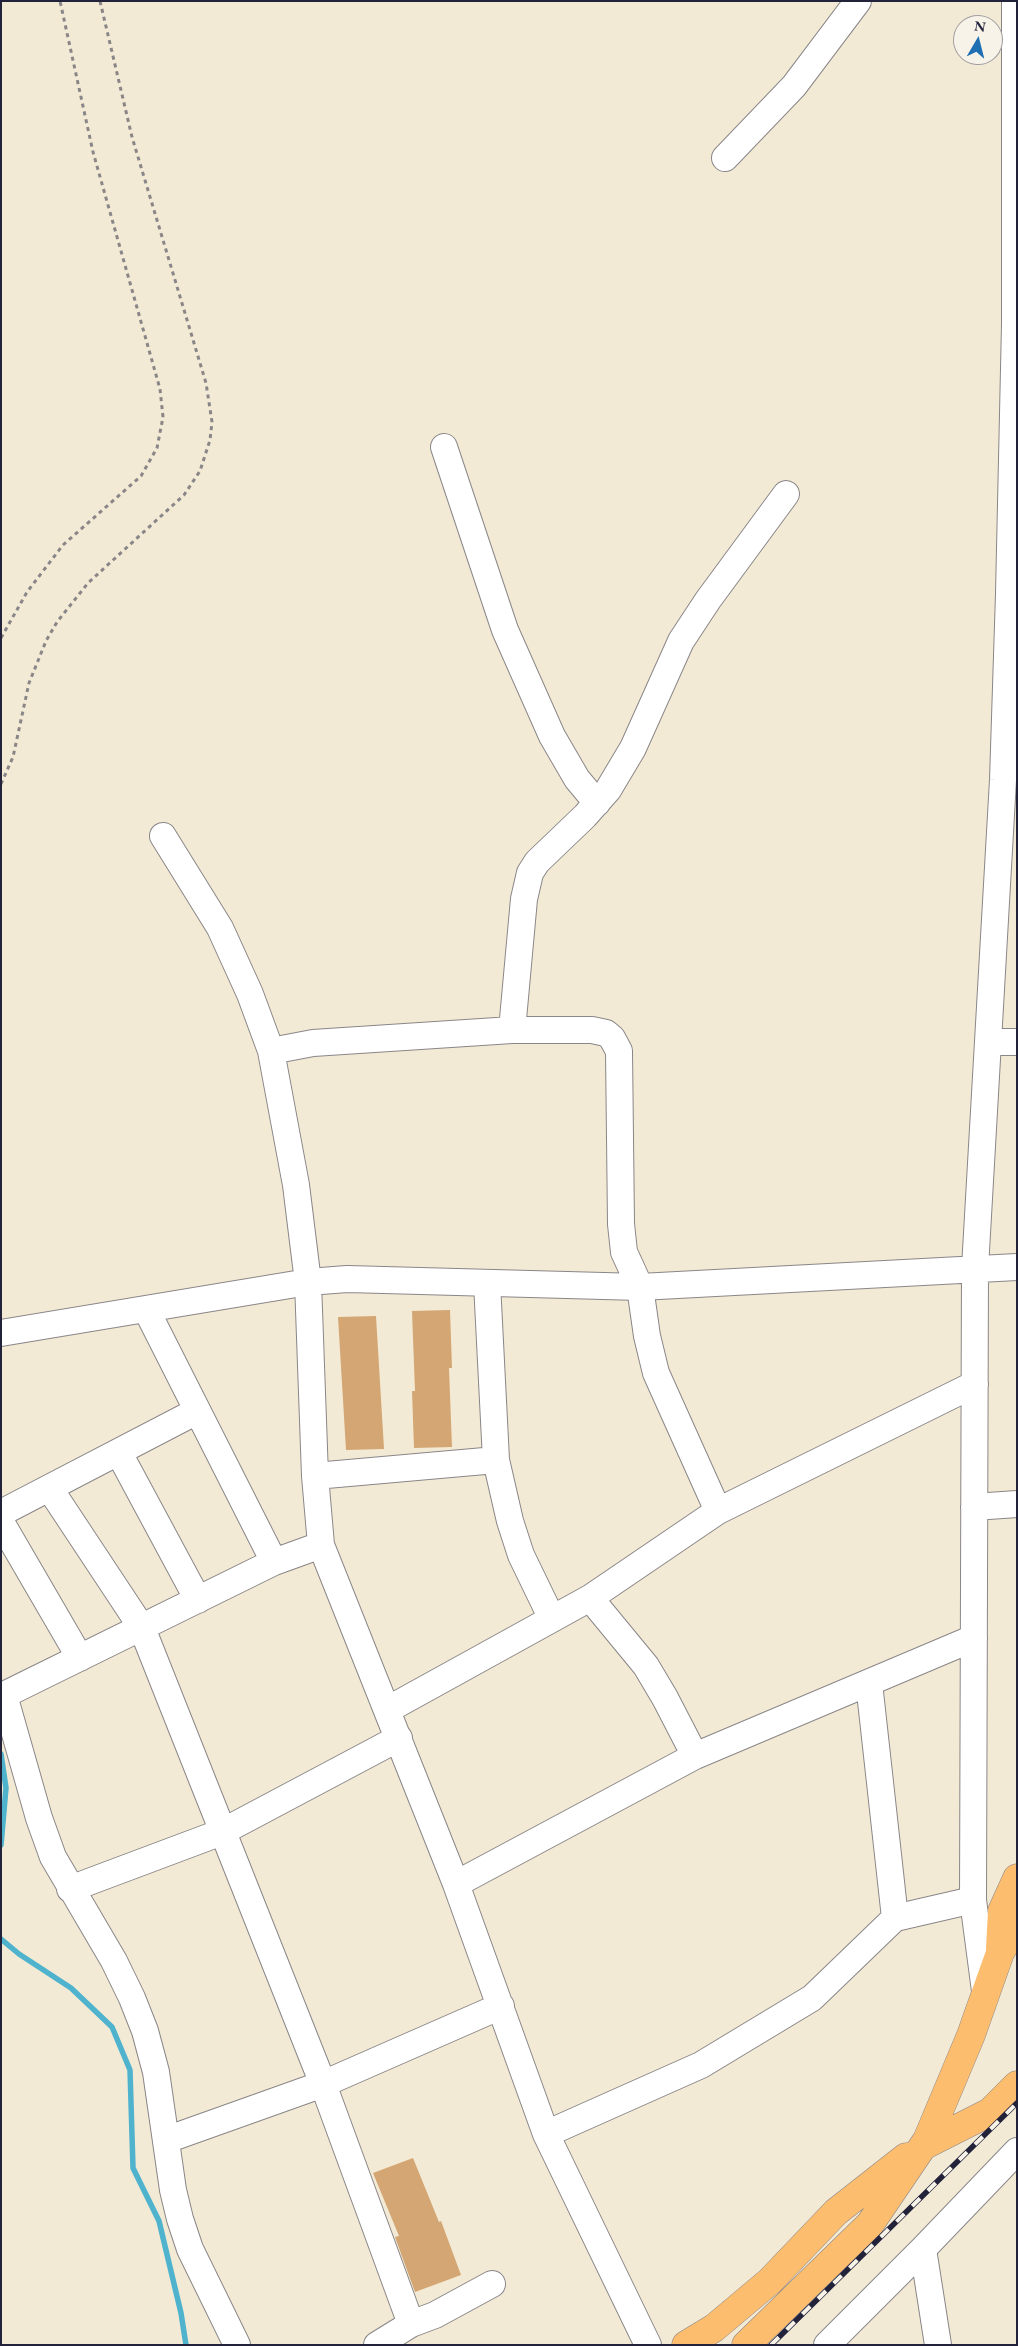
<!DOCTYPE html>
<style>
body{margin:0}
#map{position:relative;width:1018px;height:2346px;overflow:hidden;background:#f3ead5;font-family:"EB Garamond",serif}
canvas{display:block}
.frame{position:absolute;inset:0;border:2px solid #22223b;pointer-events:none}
.north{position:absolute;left:953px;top:15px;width:50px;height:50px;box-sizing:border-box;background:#f7f3e8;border:1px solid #a29fa3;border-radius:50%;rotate:8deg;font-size:14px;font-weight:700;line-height:20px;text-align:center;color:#22223b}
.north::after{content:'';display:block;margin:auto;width:18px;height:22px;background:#1f6fb2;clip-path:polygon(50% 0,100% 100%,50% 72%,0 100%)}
</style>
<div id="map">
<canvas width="1018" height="2346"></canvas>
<div class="frame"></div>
<div class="north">N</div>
</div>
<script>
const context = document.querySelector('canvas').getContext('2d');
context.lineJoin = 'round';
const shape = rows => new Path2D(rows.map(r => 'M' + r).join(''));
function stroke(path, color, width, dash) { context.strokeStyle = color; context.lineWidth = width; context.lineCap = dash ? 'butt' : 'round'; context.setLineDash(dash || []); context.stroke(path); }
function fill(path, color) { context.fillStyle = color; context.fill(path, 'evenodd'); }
stroke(shape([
 [1,1754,6,1788,1,1845],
 [1,1939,19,1954,71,1988,112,2027,130,2070,133,2168,159,2221,181,2313,186,2345]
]), '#4fb3ce', 5.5);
fill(shape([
 [450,1310,452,1368,449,1368,452,1447,414,1448,412,1391,415,1391,412,1311],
 [376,1316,384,1449,346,1450,338,1317],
 [413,2158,439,2222,441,2221,461,2275,415,2292,395,2237,399,2236,373,2173]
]), '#d3a673');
const minor = shape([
 [725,158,794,86,858,1],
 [444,447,505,630,552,736,577,779,597,803],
 [163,836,220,928,250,994,271,1051],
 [512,1030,524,899,530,873,537,862,585,816,608,790,633,748,681,641,708,600,786,494],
 [988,1042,1017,1042],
 [487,1283,496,1460,510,1521,521,1555,552,1619],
 [146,1309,274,1562],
 [1,1333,308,1282,347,1279,640,1287,1017,1267],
 [119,1453,198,1600],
 [315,1476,496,1460],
 [50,1489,142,1628,323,2084,411,2324,377,2345],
 [974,1507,1017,1504],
 [1,1513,197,1411],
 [1,1522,80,1658],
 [590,1598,646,1666,665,1698,695,1756],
 [869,1683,895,1918],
 [387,1710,590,1598,718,1511,975,1384],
 [456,1884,695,1756,974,1638],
 [70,1889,222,1832,399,1738],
 [985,1991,973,1900,975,1268,1003,780,1009,594,1015,324,1015,1],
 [546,2134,701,2065,812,1998,895,1918,973,1900],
 [166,2140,323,2084,501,2006],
 [923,2249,938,2345],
 [411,2324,435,2315,492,2284],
 [237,2345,190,2249,180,2219,173,2190,156,2072,145,2031,132,1998,114,1961,53,1857,39,1818,4,1695,274,1562,321,1545],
 [648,2345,546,2134,456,1884,321,1545,315,1476,308,1282,296,1185,271,1051,313,1043,512,1030,592,1030,606,1033,612,1038,619,1051,621,1224,624,1252,640,1287,647,1336,656,1373,718,1511],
 [827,2345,923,2249,1017,2151]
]);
const major = shape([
 [1000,1949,1002,1911,1017,1878],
 [923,2146,990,2112,1017,2085],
 [686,2345,714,2328,770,2281,836,2212,906,2157],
 [746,2345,870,2224,927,2140,971,2035,1000,1953,1017,1924]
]);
stroke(minor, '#8a8688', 28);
stroke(major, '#8a8688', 29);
stroke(shape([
 [1,638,27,592,63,545,141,476,157,448,163,417,160,389,93,152,60,1],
 [1,784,13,757,29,683,46,641,57,622,88,583,184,495,200,471,210,440,212,422,206,383,132,137,100,1]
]), '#8a8688', 3, [4, 4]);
stroke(minor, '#fff', 26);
stroke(major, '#fcbd6f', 28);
const rail = shape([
 [771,2345,1017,2103]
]);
stroke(rail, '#22223b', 5.5);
stroke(rail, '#f7f3e8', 4, [11]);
</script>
